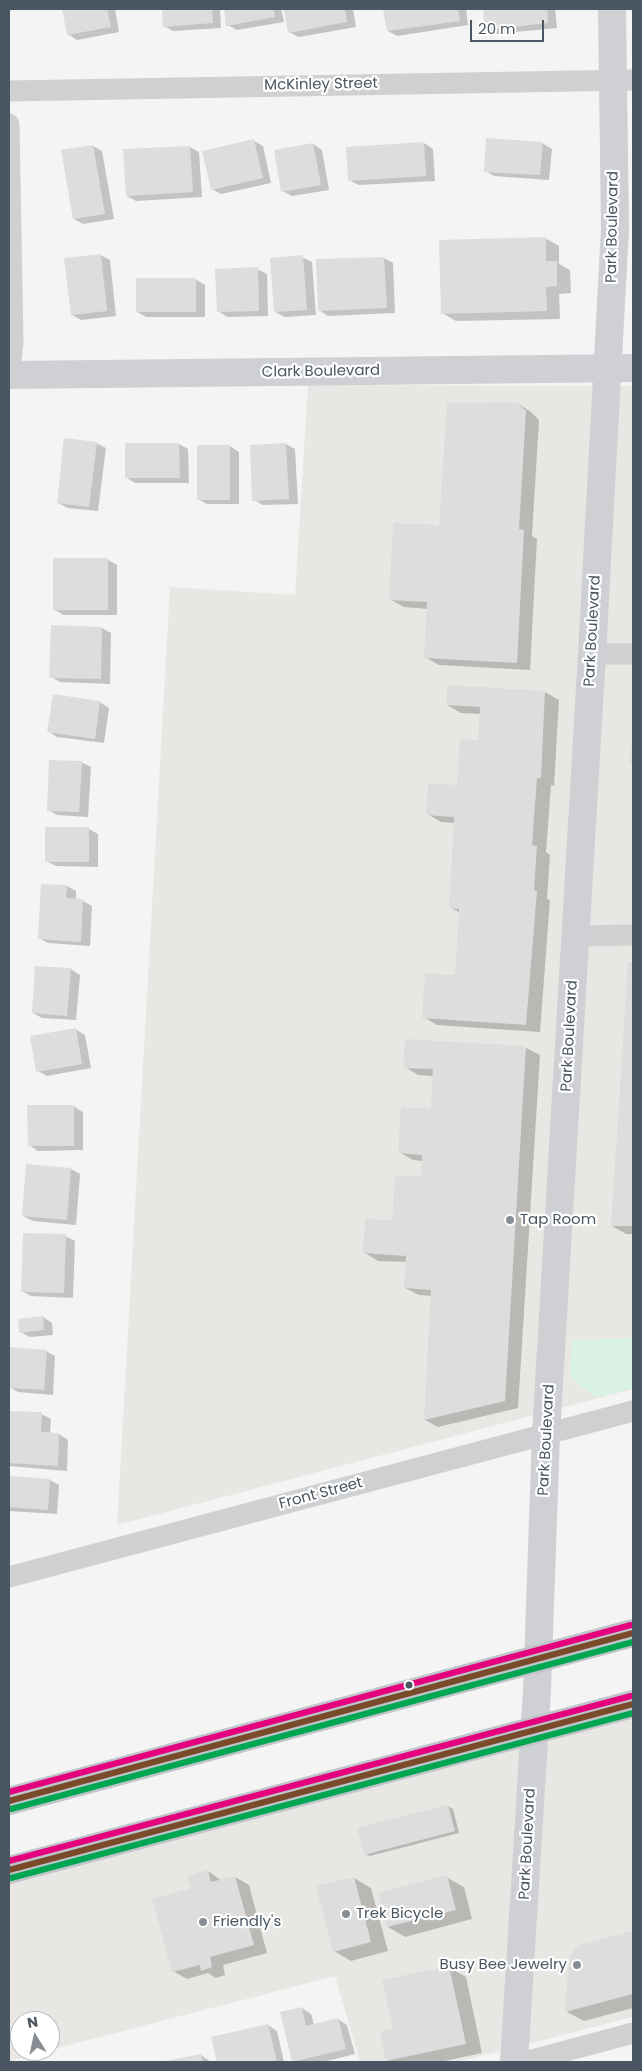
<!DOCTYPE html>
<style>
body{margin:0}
#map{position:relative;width:642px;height:2071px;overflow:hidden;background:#f4f4f4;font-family:Poppins,sans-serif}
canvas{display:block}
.frame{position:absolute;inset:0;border:10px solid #4a5661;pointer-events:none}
.north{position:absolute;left:10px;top:2011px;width:50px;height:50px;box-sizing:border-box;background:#fff;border:1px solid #b7bbc0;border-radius:50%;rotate:350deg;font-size:14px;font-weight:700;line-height:20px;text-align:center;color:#4a5661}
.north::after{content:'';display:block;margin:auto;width:18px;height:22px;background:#868d94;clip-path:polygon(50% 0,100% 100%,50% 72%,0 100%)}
.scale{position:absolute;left:470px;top:20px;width:74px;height:22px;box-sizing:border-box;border:2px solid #4a5661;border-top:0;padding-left:6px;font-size:15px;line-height:18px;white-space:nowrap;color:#4a5661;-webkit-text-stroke:4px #fff;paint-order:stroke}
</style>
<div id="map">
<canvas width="642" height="2071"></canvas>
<div class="frame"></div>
<div class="north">N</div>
<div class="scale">20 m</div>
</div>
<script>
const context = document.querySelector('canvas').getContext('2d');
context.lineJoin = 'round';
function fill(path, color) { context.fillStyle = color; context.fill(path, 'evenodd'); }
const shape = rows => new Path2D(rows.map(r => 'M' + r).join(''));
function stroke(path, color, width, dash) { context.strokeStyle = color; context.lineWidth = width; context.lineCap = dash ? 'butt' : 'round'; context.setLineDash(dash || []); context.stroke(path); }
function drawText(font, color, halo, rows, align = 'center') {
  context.font = font + ' Poppins,sans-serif'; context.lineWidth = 4.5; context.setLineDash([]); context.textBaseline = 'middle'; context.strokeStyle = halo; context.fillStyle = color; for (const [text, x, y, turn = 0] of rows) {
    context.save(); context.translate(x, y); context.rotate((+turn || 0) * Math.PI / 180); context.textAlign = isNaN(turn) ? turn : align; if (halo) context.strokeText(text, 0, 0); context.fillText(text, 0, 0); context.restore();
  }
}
fill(shape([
 [308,385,633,386,633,1389,117,1525,170,587,295,595],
 [633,1694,633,2017,457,2062,360,2062,335,1976,50,2050,50,2021,20,2021,20,2051,46,2051,9,2061,9,1857]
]), '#e8e7e3');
fill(shape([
 [633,1338,633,1388,604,1396,593,1395,576,1383,570,1372,572,1340]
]), '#d9f2e3');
fill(shape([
 [63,9,115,9,119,32,77,40,68,34],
 [163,9,220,9,221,28,173,31,164,26],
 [225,9,281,9,284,22,237,30,228,25],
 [285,9,353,9,356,27,299,37,289,32],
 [385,9,466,9,468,25,397,36,388,31],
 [484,9,555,9,557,28,495,34,486,29],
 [254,141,263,146,271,183,221,194,212,189],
 [424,143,433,149,435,181,359,185,349,180],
 [542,143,552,149,549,180,494,176,485,171],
 [313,144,322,150,329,190,292,196,283,191],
 [93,146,102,151,114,219,83,224,74,219],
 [190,147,199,152,202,197,136,201,127,196,125,151],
 [545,238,559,246,559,264,570,270,571,293,559,294,560,319,456,321,442,313],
 [100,255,110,260,116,316,81,320,72,315],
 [302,257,312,262,316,315,285,317,275,312],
 [384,258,393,263,395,313,328,316,319,310,317,261],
 [257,269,267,274,268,316,227,317,218,311],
 [195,279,205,285,205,317,146,317,137,312],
 [517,403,531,412,539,420,532,536,537,539,530,670,439,665,425,657,428,609,404,607,391,600,440,527],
 [96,443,106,448,98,511,68,508,58,503],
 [126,444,179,444,188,449,189,483,135,483,126,477],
 [286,444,295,449,298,504,263,505,254,500,251,446],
 [230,446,239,452,239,504,207,504,198,499],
 [108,560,117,565,117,615,63,615,54,609],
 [102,628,111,633,110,684,60,682,51,677],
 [448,687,545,692,559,700,554,786,551,785,546,852,550,855,547,899,550,900,540,1032,437,1025,424,1017,456,976,460,913,450,907,455,823,441,822,427,814,458,787,479,741,481,714,461,713,447,705],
 [54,696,100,702,109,708,104,743,57,737,48,731],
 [81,762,91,767,88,817,57,815,48,810],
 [89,829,98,834,98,867,56,866,46,861],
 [67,886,76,891,76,900,83,901,92,906,90,946,48,943,39,938],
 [629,963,633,963,633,1234,626,1234,612,1226],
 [71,969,80,975,76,1020,42,1018,33,1013],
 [75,1029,85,1035,91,1068,47,1076,38,1071],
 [406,1041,526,1048,540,1055,518,1408,438,1427,425,1420,432,1296,419,1295,405,1288,407,1262,378,1261,365,1253,393,1222,422,1178,423,1161,413,1160,399,1152,432,1110,434,1076,418,1075,405,1067],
 [73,1106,83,1112,83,1150,38,1151,29,1145],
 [71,1169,80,1174,76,1225,33,1221,23,1216],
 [65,1236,75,1241,73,1298,31,1296,22,1291],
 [43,1317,52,1323,53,1335,30,1337,20,1332],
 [11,1349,46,1351,55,1356,53,1395,18,1392,9,1387],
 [9,1412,41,1414,51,1419,50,1434,59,1434,68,1440,67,1471,9,1466],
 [9,1477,50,1480,59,1485,57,1514,9,1511],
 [448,1806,453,1809,459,1833,370,1856,365,1854],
 [208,1871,222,1881,235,1877,249,1885,267,1953,223,1965,225,1975,216,1978,208,1973,187,1979,173,1971,192,1889],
 [446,1877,464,1887,472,1919,405,1937,388,1927],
 [354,1878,371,1888,388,1951,351,1961,334,1951],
 [633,1933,633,2008,584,2021,567,2012,570,1958,578,1946],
 [449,1967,466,1977,482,2053,440,2062,392,2062,387,2060,395,2030],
 [302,2008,311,2014,314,2025,338,2019,347,2025,355,2054,323,2062,293,2062,281,2013],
 [268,2025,277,2031,284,2062,219,2062,213,2038],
 [201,2055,211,2062,167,2062]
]), '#0003');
fill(shape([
 [62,9,107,9,111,27,67,35],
 [162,9,212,9,213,23,163,27],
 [224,9,274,9,275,17,226,26],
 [284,9,345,9,347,22,288,33],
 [383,9,458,9,460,21,387,31],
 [483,9,547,9,548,23,485,30],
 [486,138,543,142,540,175,484,172],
 [254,139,263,178,211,190,202,151],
 [424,142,426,176,348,181,346,147],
 [313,143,321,185,281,192,274,150],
 [93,145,105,214,73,219,61,150],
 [190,146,193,192,126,196,123,149],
 [546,237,546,261,557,261,557,286,546,287,547,311,441,314,439,240],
 [101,254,107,311,71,315,64,258],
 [303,255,307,310,274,312,270,258],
 [384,257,387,308,318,311,316,259],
 [258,267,259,311,217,312,215,269],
 [136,278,196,278,196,312,136,312],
 [517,402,526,411,519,529,524,530,517,663,424,658,427,602,389,600,393,523,439,525,447,403],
 [64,438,97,442,89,507,57,503],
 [125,443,179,443,180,478,125,478],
 [286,443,289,499,252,501,250,445],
 [197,445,230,445,230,500,197,500],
 [53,558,108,558,108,610,53,610],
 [51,625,102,627,101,679,49,678],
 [447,685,545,691,541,778,537,778,532,845,537,846,534,890,537,891,526,1025,422,1018,425,973,455,975,459,909,449,908,454,817,426,815,428,783,457,785,460,739,478,740,480,707,446,705],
 [53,694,100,701,95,739,47,732],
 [632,743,633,743,633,765,629,765],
 [49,760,82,761,79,812,47,811],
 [45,827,89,827,89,862,45,862],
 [41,884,67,885,66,898,83,899,81,942,38,939],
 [628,962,633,962,633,1226,611,1226],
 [35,966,71,968,67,1016,32,1013],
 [76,1028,82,1064,36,1072,30,1036],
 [405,1039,526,1046,505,1401,424,1420,431,1290,404,1288,406,1256,363,1253,365,1219,392,1220,395,1175,421,1177,422,1155,398,1153,401,1107,431,1109,433,1069,403,1068],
 [27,1105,74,1105,74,1146,28,1146],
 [26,1164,71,1168,67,1220,22,1216],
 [23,1233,66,1234,64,1293,21,1292],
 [43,1316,44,1330,19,1333,18,1319],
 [10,1347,47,1350,44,1390,9,1388],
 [9,1411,42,1412,41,1432,59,1433,58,1466,9,1463],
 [9,1476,50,1479,48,1510,9,1507],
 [448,1805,455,1831,364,1855,357,1828],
 [208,1870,211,1882,235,1876,254,1945,210,1957,212,1967,201,1971,200,1965,172,1972,152,1899,191,1888,187,1876],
 [447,1875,456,1910,387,1927,378,1893],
 [354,1877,371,1942,333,1952,316,1886],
 [633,1931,633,1994,565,2012,569,1958,578,1945],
 [449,1966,466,2044,386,2061,380,2032,393,2029,382,1980],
 [302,2007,306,2026,338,2018,346,2049,292,2062,280,2012],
 [268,2024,277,2062,217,2062,211,2037],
 [201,2054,203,2062,165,2062,165,2061]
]), '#ddddde');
stroke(shape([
 [9,91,633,80],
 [9,124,13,343,9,379],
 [592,654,633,654],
 [575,936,633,935],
 [9,1577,633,1411],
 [525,2062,633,2033]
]), '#ced0d2', 21);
stroke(shape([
 [9,375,633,368],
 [514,2062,537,1691,546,1434,592,654,615,229,612,9]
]), '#ced0d4', 28);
stroke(shape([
 [9,1801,633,1633],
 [9,1870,633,1704]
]), '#bec4c9', 28);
stroke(shape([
 [9,1801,633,1633],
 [9,1870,633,1704]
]), '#7a4b2a', 6);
stroke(shape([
 [11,1809,633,1642],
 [11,1878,633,1713]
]), '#00a651', 6);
stroke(shape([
 [9,1792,631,1625],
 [9,1861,631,1696]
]), '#e5007d', 6);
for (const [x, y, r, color] of [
 [510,1220,5,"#868d94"],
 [409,1685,4.5,"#4a5661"],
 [346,1914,5,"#868d94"],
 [203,1922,5,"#868d94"],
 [577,1965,5,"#868d94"]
]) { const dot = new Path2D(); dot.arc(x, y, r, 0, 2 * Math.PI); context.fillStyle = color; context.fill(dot); stroke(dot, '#fff', 2); }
drawText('15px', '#4a5661', '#fff', [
 ["McKinley Street",321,85,-1],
 ["Park Boulevard",613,227,-89],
 ["Clark Boulevard",321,372,-1],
 ["Park Boulevard",593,631,-87],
 ["Park Boulevard",570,1036,-87],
 ["Park Boulevard",547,1440,-87],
 ["Front Street",321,1494,-15],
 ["Park Boulevard",528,1844,-87]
]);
drawText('15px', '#4a5661', '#fff', [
 ["Tap Room",520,1220],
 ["Trek Bicycle",356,1914],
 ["Friendly's",213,1922],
 ["Busy Bee Jewelry",567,1965,"right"]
], 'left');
</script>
